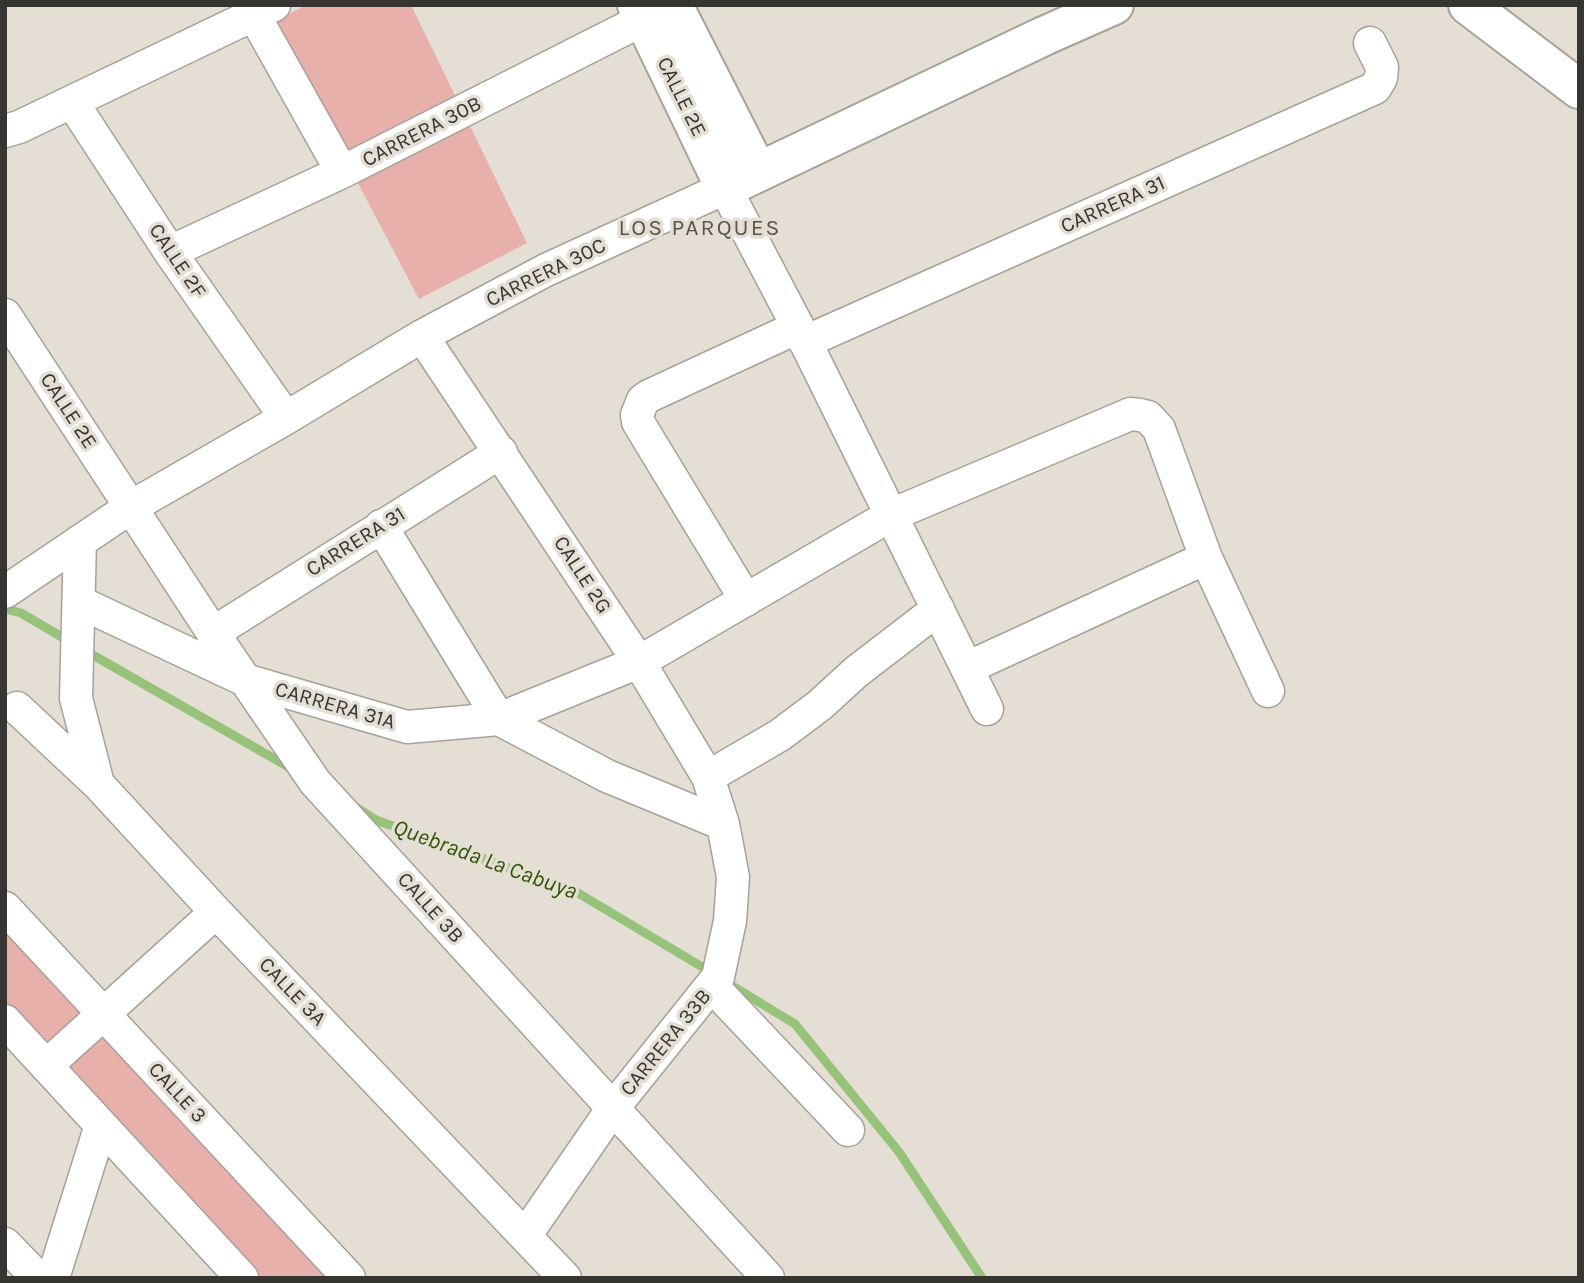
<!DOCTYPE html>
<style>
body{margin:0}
#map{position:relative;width:1584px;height:1283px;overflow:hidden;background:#e4ded4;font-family:Karla,sans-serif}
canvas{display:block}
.frame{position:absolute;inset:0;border:7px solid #373531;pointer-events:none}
</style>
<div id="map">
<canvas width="1584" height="1283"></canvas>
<div class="frame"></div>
</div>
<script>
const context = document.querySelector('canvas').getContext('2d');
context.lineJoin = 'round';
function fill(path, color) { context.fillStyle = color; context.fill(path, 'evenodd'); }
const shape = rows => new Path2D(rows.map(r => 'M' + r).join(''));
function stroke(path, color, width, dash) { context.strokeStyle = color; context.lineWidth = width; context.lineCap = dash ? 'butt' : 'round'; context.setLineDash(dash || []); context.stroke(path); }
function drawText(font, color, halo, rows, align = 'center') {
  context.font = font + ' Karla,sans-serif'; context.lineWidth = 7; context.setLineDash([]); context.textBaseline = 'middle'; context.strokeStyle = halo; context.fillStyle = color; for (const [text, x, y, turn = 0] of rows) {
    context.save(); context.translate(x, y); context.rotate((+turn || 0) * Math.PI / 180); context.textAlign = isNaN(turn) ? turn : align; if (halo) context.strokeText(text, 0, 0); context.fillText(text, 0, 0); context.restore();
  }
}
fill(shape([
 [307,5,411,5,527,243,419,299,273,22],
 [5,910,346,1278,246,1278,5,1017]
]), '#e8b0ab');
stroke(shape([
 [5,609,21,613,72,643],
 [84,650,294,770],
 [354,806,376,820,578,893,714,974],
 [726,982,795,1024,899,1152,982,1278]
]), '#97c27a', 9);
const street = shape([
 [254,15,342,172],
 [72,102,170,252,286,418],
 [5,131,19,127,274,5],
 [170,252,342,172,664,9],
 [5,315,213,633,315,782,768,1278],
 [422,336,639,662,708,777,723,824,733,877,730,921,718,977,613,1108,525,1236],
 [805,342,1375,88,1381,78,1382,67,1370,43],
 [381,526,499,719,607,776,723,824],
 [80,541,76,698,98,784],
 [5,592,131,507,286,418,422,336,546,270,725,188,798,327,987,709],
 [746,600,638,422,637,415,643,400,649,396,798,327],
 [79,602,245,680,407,727,499,719,639,662,891,515,1121,418,1130,414,1140,415,1148,417,1159,429,1206,558,1268,691],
 [213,633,501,452],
 [967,668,1206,558],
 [17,708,98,784,216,912,565,1278],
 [708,777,780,735,820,705,856,672,938,609],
 [5,908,349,1278],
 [712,986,848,1130],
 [5,1021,242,1278],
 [46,1066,216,912],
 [5,1244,38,1278],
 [53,1278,101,1125]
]);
const secondary = shape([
 [637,5,725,188,1044,36,1114,5],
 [673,5,758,172],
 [1468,5,1579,89]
]);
stroke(street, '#a7a198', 35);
stroke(secondary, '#a7a198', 42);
stroke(street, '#fff', 32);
stroke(secondary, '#fff', 38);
drawText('21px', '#373531', '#e4ded4', [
 ["CALLE 2E",681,97,64],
 ["CARRERA 30B",422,132,-27],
 ["CARRERA 31",1113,205,-24],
 ["CALLE 2F",177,261,56],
 ["CARRERA 30C",546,273,-26],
 ["CALLE 2E",68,411,57],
 ["CARRERA 31",356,542,-32],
 ["CALLE 2G",582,575,57],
 ["CARRERA 31A",335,706,16],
 ["CALLE 3B",430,908,48],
 ["CALLE 3A",292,992,46],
 ["CARRERA 33B",666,1043,-51],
 ["CALLE 3",177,1093,47]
]);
context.letterSpacing = '2px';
drawText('23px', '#58534b', '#e4ded4', [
 ["LOS PARQUES",700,228]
]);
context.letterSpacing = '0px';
drawText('italic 23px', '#2f5506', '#e4ded4', [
 ["Quebrada La Cabuya",485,860,20]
]);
</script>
